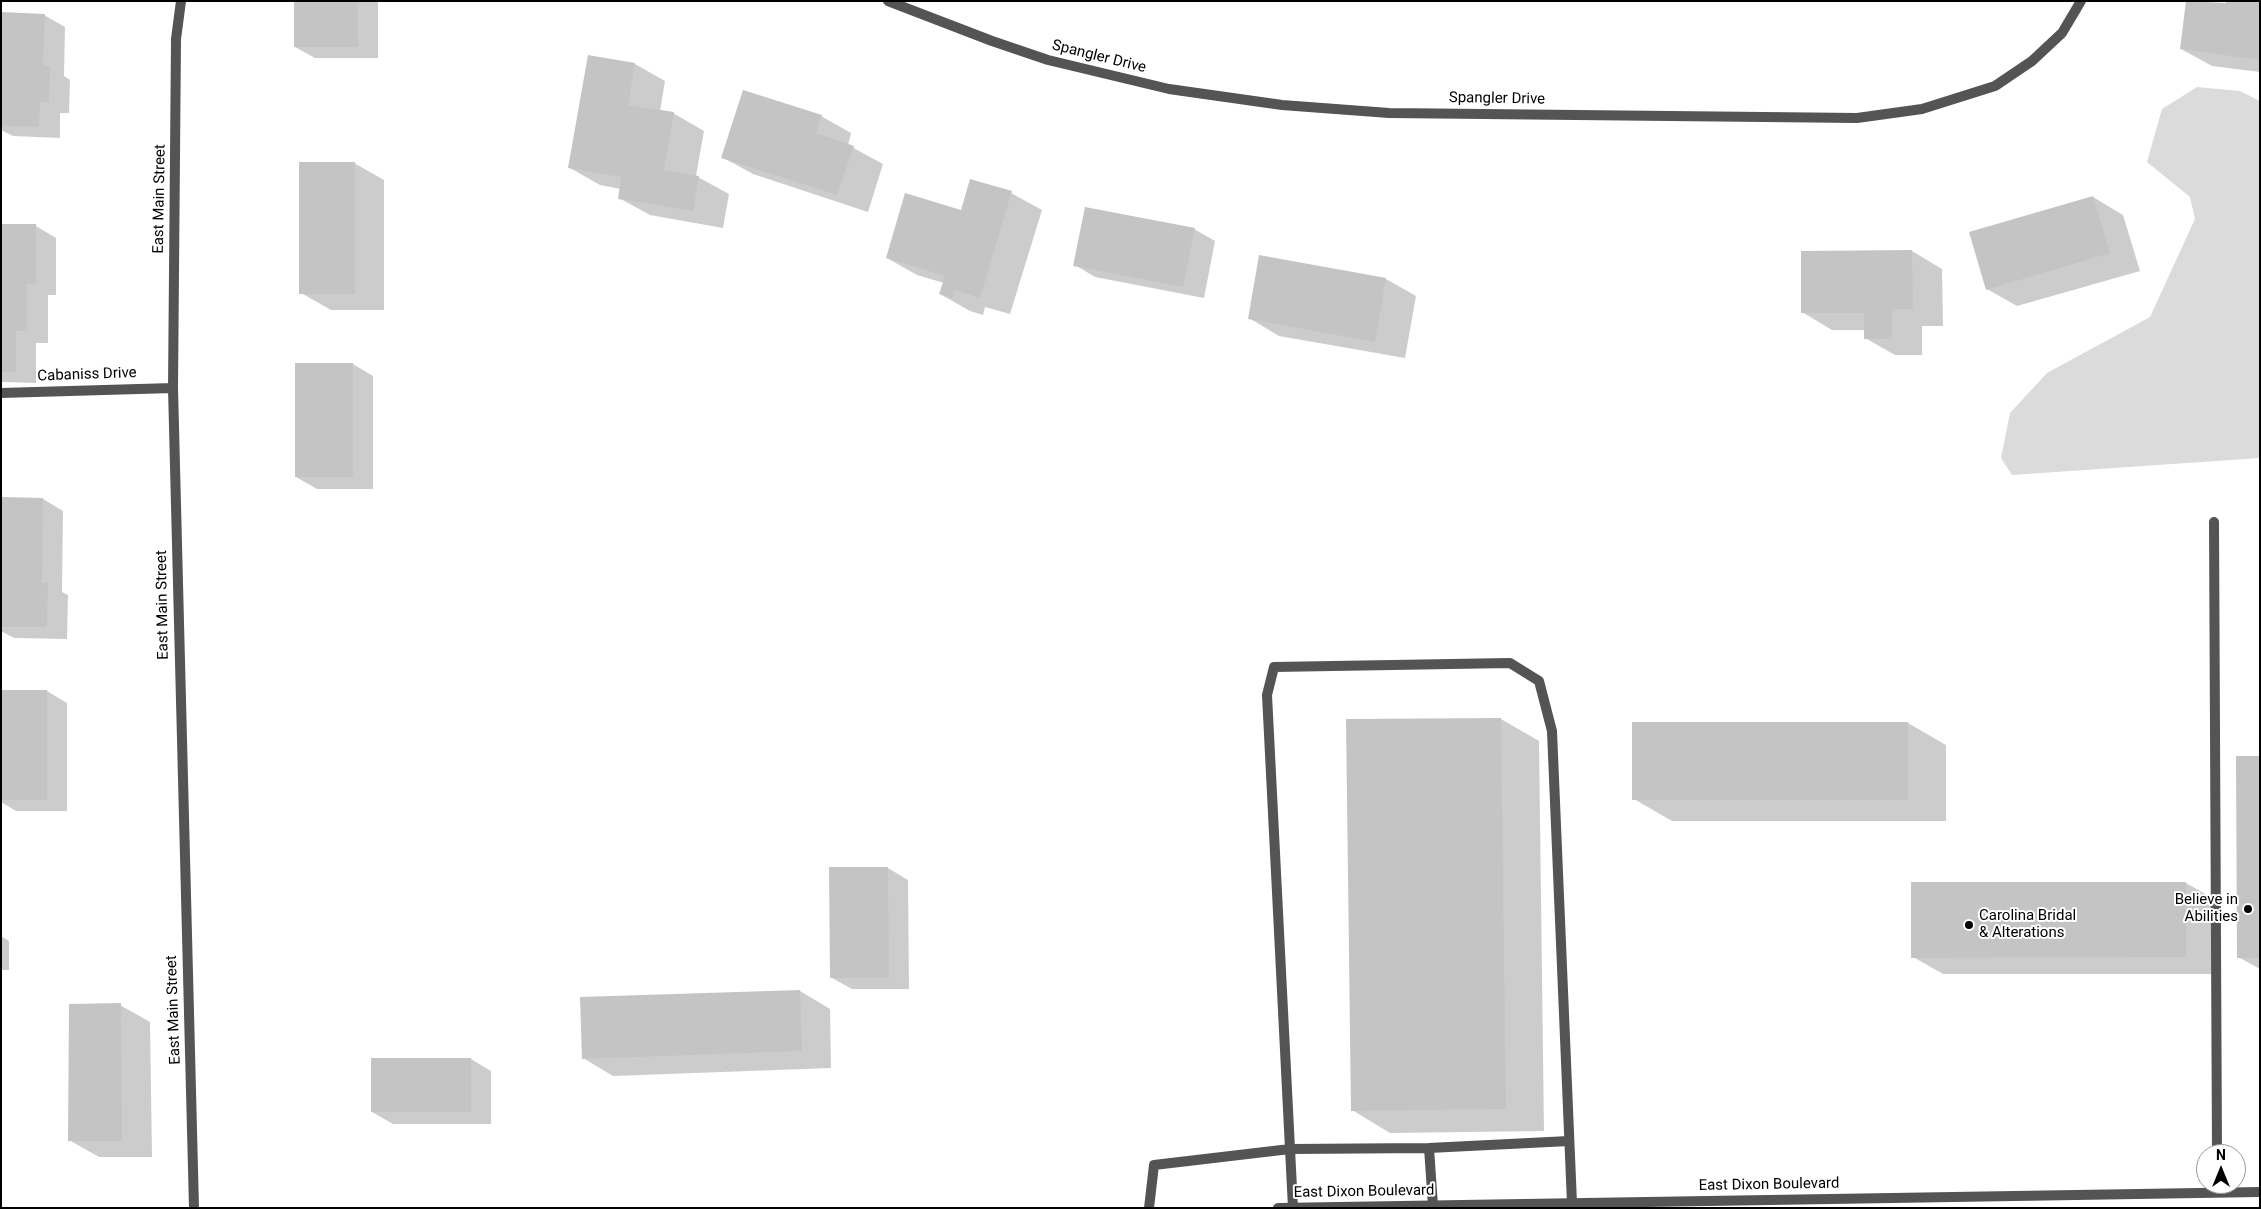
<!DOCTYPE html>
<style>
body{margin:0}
#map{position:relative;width:2261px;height:1209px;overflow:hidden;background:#fff;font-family:Roboto,sans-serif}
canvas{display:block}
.frame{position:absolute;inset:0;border:2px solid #000;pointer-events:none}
.north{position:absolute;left:2196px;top:1144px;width:50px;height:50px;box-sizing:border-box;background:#fff;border:1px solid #999;border-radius:50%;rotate:0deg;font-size:14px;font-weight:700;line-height:20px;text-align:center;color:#000}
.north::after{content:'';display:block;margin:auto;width:18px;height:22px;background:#000;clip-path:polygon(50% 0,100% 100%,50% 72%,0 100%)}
</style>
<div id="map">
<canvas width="2261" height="1209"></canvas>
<div class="frame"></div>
<div class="north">N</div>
</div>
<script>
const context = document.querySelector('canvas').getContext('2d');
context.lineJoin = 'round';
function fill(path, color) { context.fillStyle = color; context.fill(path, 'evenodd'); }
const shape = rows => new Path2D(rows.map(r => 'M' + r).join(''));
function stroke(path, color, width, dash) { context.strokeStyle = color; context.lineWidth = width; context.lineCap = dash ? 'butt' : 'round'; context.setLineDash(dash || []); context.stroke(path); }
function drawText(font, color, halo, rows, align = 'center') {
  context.font = font + ' Roboto,sans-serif'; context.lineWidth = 4; context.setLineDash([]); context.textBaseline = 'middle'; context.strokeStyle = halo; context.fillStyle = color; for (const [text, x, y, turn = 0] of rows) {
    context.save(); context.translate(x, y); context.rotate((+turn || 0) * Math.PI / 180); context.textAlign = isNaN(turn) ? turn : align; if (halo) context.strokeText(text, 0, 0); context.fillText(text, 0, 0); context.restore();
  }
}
fill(shape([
 [2197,87,2240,91,2260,101,2260,458,2012,475,2001,458,2010,413,2047,373,2150,317,2195,219,2190,197,2147,162,2162,109]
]), '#dbdbdb');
fill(shape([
 [295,1,378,1,378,58,315,58,295,47],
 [2187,1,2227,4,2260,1,2260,72,2212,66,2181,49],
 [1,14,44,15,65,27,64,76,70,80,69,113,60,113,60,138,13,136,1,130],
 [589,56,635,64,665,81,660,111,673,113,704,131,696,176,729,194,723,228,650,215,619,198,621,189,600,185,570,168],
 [821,116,851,133,848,145,883,164,868,212,753,174,722,157],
 [354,163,384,180,384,310,331,310,301,293],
 [1011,193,1042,210,1010,314,985,307,983,315,970,311,940,294,944,283,917,275,887,258,962,211],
 [2093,197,2123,215,2140,271,2017,306,1987,289],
 [1,226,36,226,56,238,56,295,48,295,48,343,36,343,36,383,1,382],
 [1194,229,1215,241,1204,298,1095,277,1075,265],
 [1912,251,1942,269,1943,326,1922,326,1922,355,1895,355,1865,338,1865,330,1832,330,1802,312,1802,252],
 [1260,257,1386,279,1416,296,1405,358,1279,336,1249,318],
 [353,364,373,376,373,489,317,489,296,477],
 [1,499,43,499,63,511,62,592,68,595,67,639,14,638,1,631],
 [1,691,47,691,67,703,67,811,16,811,1,802],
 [1501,719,1539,741,1544,1131,1390,1133,1352,1110],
 [1908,723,1946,745,1946,821,1672,821,1634,799],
 [2260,757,2260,969,2238,957],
 [888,868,908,880,909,989,852,989,832,978],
 [2186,883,2216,900,2216,974,1943,974,1913,957],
 [1,936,9,941,9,970,1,970],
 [800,991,830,1009,831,1068,613,1076,583,1058],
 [120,1005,150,1022,152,1157,99,1157,69,1140],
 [471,1059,491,1071,491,1124,393,1124,372,1112]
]), '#0003');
fill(shape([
 [294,1,358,1,358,47,294,47],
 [2186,1,2226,3,2226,1,2260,1,2260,60,2180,49],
 [1,12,45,14,43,66,50,66,49,102,40,102,39,127,1,126],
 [588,55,635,63,628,105,674,112,664,170,699,176,693,211,618,199,621,177,568,168],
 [743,90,822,115,816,133,854,146,837,195,721,158],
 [299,162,355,162,355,294,299,294],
 [970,179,1012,191,980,298,955,290,952,298,939,294,945,276,886,258,905,193,961,210],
 [2093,196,2110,253,1986,290,1969,232],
 [1085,207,1195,228,1183,287,1073,266],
 [1,224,36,224,36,284,27,284,27,331,16,331,16,372,1,372],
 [1912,250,1913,309,1892,309,1892,339,1864,339,1864,313,1801,313,1801,251],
 [1259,255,1386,278,1375,342,1248,319],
 [295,363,353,363,353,477,295,477],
 [1,497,43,498,42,583,48,582,47,627,1,627],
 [1,690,47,690,47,800,1,800],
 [1501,718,1506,1109,1351,1111,1346,719],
 [1632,722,1908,722,1908,800,1632,800],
 [2236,756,2260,756,2260,958,2237,958],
 [829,867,888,867,889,978,830,978],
 [1911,882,2186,882,2186,957,1911,958],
 [800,990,802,1051,582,1059,580,997],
 [121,1003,122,1141,68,1141,69,1004],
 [371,1058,471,1058,471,1112,371,1112]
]), '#c4c4c4');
stroke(shape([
 [2214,522,2217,1154],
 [1433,1206,1429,1148,1569,1141],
 [1149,1208,1154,1165,1290,1149,1429,1148],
 [1293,1208,1267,695,1274,667,1510,663,1539,681,1552,731,1572,1203]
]), '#545454', 10);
stroke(shape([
 [181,1,176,39,173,388,194,1208],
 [888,1,992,41,1048,60,1169,89,1282,105,1389,113,1857,118,1922,109,1995,86,2032,61,2062,33,2081,1],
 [1,393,173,388],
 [1278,1208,2260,1192]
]), '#545454', 10);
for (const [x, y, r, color] of [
 [2248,909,5,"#000"],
 [1969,925,5,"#000"]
]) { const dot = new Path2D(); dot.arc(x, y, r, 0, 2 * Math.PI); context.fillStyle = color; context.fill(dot); stroke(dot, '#fff', 2); }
drawText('15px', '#000', '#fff', [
 ["Spangler Drive",1099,57,14],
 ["Spangler Drive",1497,99,1],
 ["East Main Street",160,199,-89],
 ["Cabaniss Drive",87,375,-2],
 ["East Main Street",163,605,-91],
 ["East Main Street",174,1010,-92],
 ["East Dixon Boulevard",1769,1185,-1],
 ["East Dixon Boulevard",1364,1192,-1]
]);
drawText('15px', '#000', '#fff', [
 ["Believe in",2238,900],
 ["Abilities",2238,917],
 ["Carolina Bridal",1979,916,"left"],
 ["& Alterations",1979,933,"left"]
], 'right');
</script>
